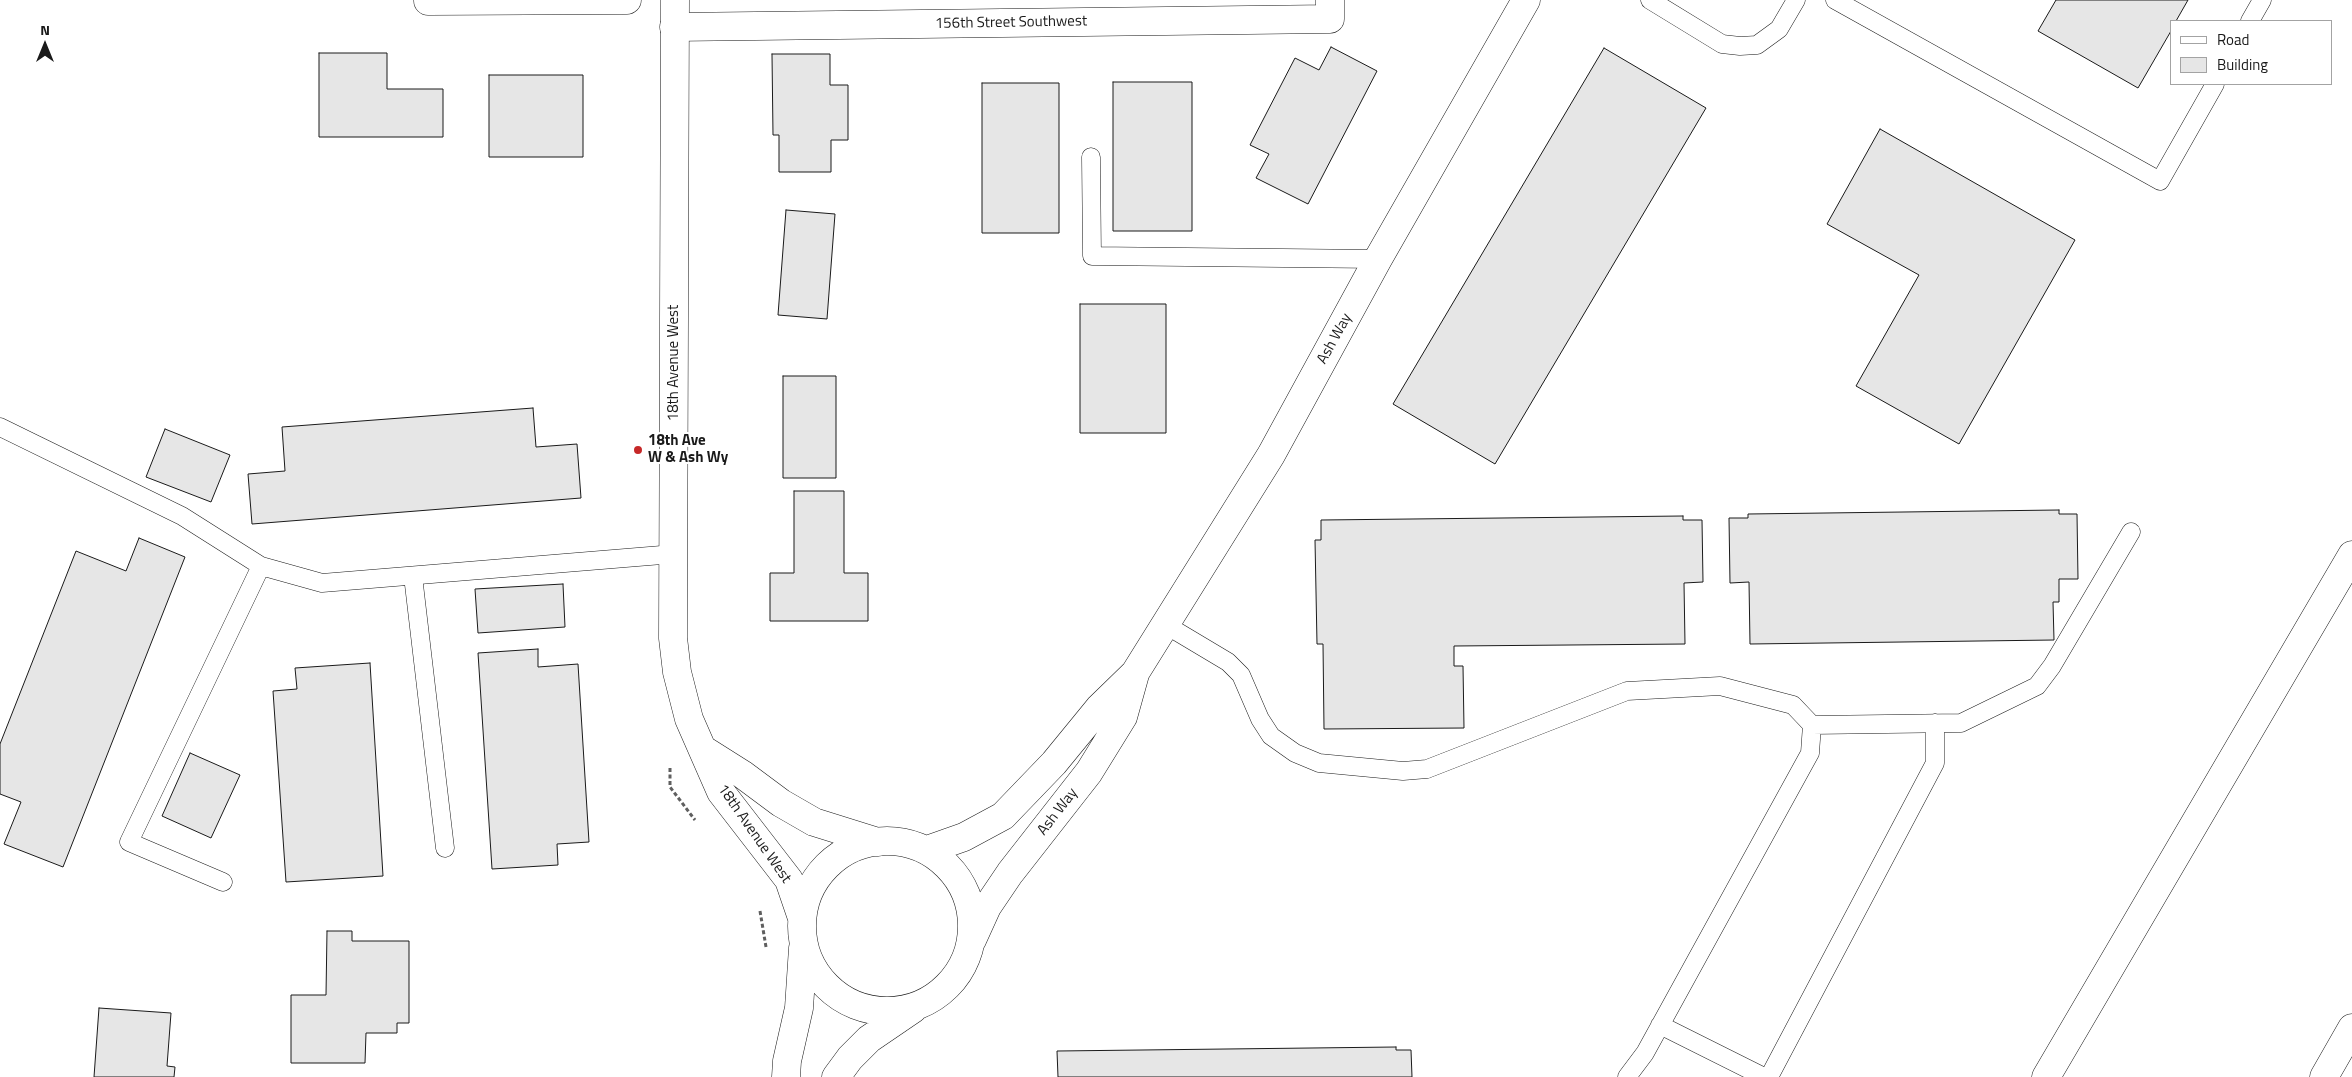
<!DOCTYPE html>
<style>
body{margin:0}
#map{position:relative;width:2352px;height:1077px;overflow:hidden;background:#fff;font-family:"Titillium Web",sans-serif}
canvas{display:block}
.legend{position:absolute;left:2170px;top:20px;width:162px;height:65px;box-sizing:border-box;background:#fff;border:1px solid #a3a3a3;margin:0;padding:6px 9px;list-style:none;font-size:15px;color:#1a1a1a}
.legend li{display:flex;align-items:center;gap:10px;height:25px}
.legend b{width:25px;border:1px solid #a3a3a3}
.north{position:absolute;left:20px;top:20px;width:50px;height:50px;-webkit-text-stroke:4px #fff;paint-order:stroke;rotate:0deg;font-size:14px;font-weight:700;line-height:20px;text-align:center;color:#1a1a1a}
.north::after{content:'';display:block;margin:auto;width:18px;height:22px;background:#1a1a1a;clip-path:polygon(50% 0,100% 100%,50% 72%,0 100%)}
</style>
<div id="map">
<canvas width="2352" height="1077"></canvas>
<ul class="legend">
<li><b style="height:6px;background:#fff"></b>Road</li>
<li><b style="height:14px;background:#e6e6e6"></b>Building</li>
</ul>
<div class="north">N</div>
</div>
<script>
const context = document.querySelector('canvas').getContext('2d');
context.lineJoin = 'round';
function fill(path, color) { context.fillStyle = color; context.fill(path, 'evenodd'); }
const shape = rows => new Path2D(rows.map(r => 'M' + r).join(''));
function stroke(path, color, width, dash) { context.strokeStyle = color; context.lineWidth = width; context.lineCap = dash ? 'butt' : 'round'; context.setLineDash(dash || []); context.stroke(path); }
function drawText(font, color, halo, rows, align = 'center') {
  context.font = font + ' "Titillium Web",sans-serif'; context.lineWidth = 4; context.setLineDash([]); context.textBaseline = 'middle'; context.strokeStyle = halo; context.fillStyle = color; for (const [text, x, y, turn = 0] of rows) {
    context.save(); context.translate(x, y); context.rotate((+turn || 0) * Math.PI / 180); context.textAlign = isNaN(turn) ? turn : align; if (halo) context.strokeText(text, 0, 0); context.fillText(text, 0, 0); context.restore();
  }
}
const building = shape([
 [2056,0,2188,0,2176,21,2171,21,2171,31,2138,88,2038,31,2056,0],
 [1331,47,1377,71,1308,204,1256,178,1269,154,1250,145,1295,58,1319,70,1331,47],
 [1604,48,1706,108,1495,464,1393,404,1604,48],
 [319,53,387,53,387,89,443,89,443,137,319,137,319,53],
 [772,54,830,54,830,85,848,85,848,140,831,140,831,172,779,172,779,135,773,135,772,54],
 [489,75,583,75,583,157,489,157,489,75],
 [1113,82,1192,82,1192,231,1113,231,1113,82],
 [982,83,1059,83,1059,233,982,233,982,83],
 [1880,129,2075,240,1959,444,1856,386,1919,275,1827,224,1880,129],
 [786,210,835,214,827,319,778,315,786,210],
 [1080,304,1166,304,1166,433,1080,433,1080,304],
 [783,376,836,376,836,478,783,478,783,376],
 [533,408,536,447,577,444,581,498,252,524,248,474,285,471,282,427,533,408],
 [165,429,230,455,211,502,146,477,165,429],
 [794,491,844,491,844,573,868,573,868,621,770,621,770,573,794,573,794,491],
 [2059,510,2059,514,2077,514,2078,579,2059,579,2059,602,2053,602,2054,640,1750,644,1749,582,1730,583,1729,518,1748,518,1748,514,2059,510],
 [1683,516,1683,520,1702,520,1703,582,1684,583,1685,644,1454,646,1454,666,1463,666,1464,728,1324,729,1323,644,1317,644,1315,540,1321,540,1321,520,1683,516],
 [139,538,185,557,63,867,4,844,21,802,0,794,0,744,76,551,126,571,139,538],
 [563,584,565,627,478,633,475,589,563,584],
 [538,649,538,667,578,664,589,842,557,844,558,865,492,869,478,653,538,649],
 [370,663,383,876,286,882,273,691,297,689,295,668,370,663],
 [190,753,240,775,211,838,162,816,190,753],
 [327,931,352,931,352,941,409,941,409,1023,397,1023,397,1033,366,1033,365,1063,291,1063,291,995,326,995,327,931],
 [99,1008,171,1013,167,1066,175,1067,174,1077,94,1077,99,1008],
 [1396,1047,1396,1050,1411,1050,1412,1077,1058,1077,1057,1051,1396,1047]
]);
fill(building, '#e6e6e6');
stroke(building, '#1a1a1a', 1);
const lane = shape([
 [1650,0,1722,44,1740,46,1757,45,1779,29,1796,0],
 [1835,0,2160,181,2215,84],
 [2250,21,2262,0],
 [1091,157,1092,256,1378,259],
 [0,427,182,516,261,566,322,583,674,554],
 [413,576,445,848],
 [1166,625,1228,662,1241,675,1260,719,1271,736,1295,753,1319,763,1403,771,1427,769,1627,691,1720,686,1793,705,1812,725,1810,753,1645,1053,1627,1077],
 [1812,725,1961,723,2037,686,2052,666,2131,532],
 [223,882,129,842,261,566],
 [1660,1025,1764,1077],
 [1769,1077,1935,763,1935,723]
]);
const street = shape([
 [428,1,627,0],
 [674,27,1330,19,1330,0]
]);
const secondary = shape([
 [675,0,673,638,677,672,689,719,721,792,789,880,802,918],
 [704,750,742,774,781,803,814,822,878,842],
 '802 926a85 85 0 1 1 170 0a85 85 0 1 1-170 0Z',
 [930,849,964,837,1003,816,1054,763,1099,708,1135,673,1271,455,1378,259,1526,0],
 [972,940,987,907,1010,873,1089,772,1123,717,1135,674],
 [786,1077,787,1061,799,1008,803,948],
 [836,1077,850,1058,869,1039,913,1009]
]);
const highway = shape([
 [2046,1077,2352,555],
 [2324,1077,2352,1028]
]);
stroke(lane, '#1a1a1a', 19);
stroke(street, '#1a1a1a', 29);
stroke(secondary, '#1a1a1a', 29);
stroke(highway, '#1a1a1a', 29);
stroke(shape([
 [670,768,670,787,695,820],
 [760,911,766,947]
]), '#5f5f5f', 3, [4, 2.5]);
stroke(lane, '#fff', 18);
stroke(street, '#fff', 28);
stroke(secondary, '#fff', 28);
stroke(highway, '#fff', 28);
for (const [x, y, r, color] of [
 [638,450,5,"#c62828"]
]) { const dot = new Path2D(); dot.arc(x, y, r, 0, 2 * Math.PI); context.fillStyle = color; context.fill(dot); stroke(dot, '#fff', 2); }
drawText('15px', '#1a1a1a', '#fff', [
 ["156th Street Southwest",1011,23,-1],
 ["Ash Way",1335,339,-61],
 ["18th Avenue West",674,363,-90],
 ["Ash Way",1058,812,-52],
 ["18th Avenue West",754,834,55]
]);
drawText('bold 15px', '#1a1a1a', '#fff', [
 ["18th Ave",648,441],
 ["W & Ash Wy",648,458]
], 'left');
</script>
